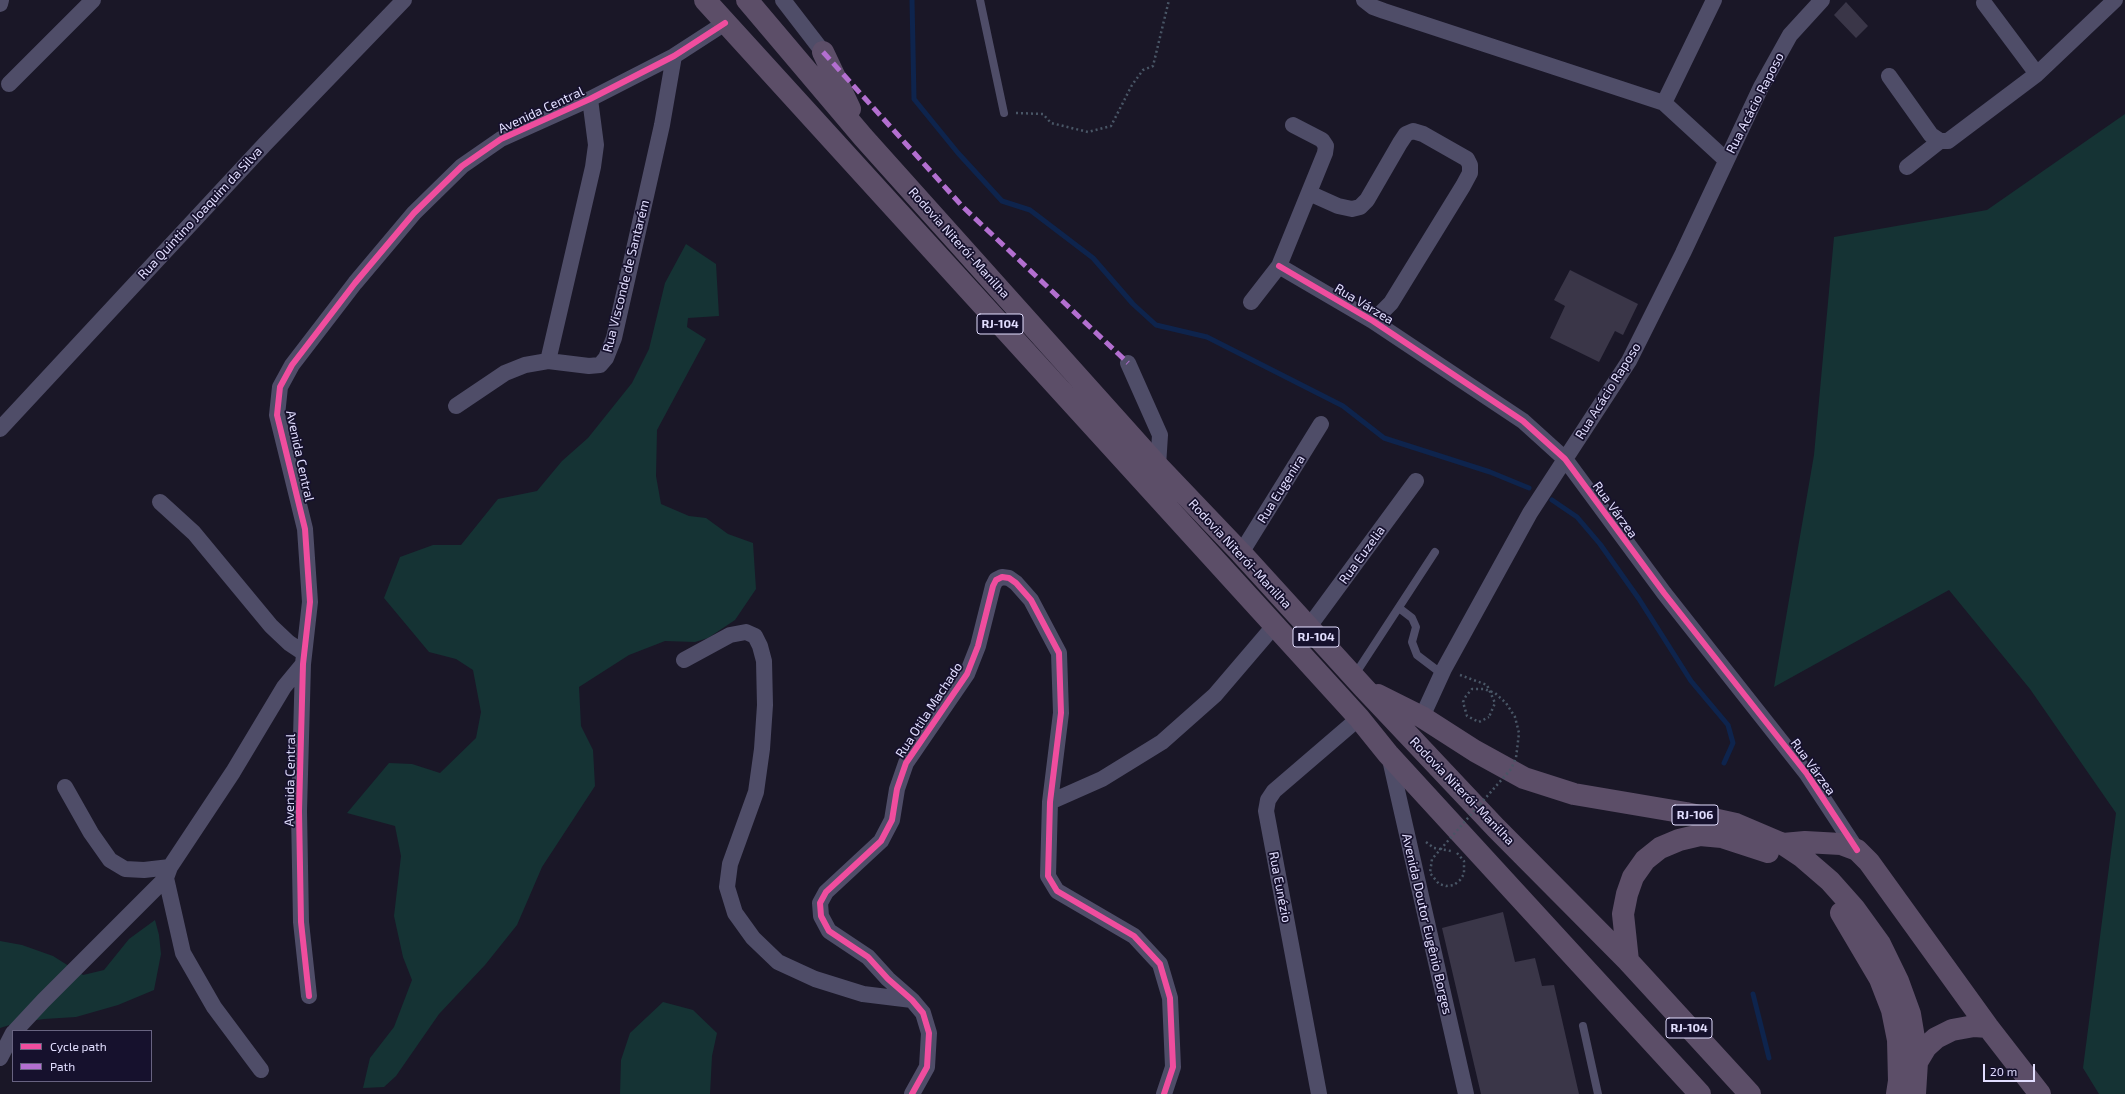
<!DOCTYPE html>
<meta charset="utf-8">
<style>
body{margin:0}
#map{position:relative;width:2125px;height:1094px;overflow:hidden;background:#1a1727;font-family:"Exo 2",sans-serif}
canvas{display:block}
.legend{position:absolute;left:12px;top:1030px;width:140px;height:52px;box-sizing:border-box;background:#16112d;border:1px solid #686381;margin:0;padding:5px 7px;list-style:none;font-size:12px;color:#e2deff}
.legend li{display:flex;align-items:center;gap:8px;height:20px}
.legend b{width:20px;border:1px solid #686381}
.scale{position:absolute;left:1983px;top:1064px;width:52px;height:18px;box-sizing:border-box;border:2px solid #e2deff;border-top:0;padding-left:5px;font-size:12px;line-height:14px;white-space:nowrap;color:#e2deff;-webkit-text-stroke:3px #16112d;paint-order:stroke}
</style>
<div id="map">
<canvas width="2125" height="1094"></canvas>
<ul class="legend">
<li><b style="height:5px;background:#ef4d9e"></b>Cycle path</li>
<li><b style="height:5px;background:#b36fd0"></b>Path</li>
</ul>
<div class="scale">20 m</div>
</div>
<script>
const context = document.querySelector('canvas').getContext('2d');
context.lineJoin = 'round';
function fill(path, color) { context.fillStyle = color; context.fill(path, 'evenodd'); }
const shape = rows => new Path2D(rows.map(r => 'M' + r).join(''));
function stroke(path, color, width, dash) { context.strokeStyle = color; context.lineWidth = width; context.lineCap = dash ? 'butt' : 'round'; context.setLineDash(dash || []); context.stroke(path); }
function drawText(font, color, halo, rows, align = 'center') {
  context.font = font + ' "Exo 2",sans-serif'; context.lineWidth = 3.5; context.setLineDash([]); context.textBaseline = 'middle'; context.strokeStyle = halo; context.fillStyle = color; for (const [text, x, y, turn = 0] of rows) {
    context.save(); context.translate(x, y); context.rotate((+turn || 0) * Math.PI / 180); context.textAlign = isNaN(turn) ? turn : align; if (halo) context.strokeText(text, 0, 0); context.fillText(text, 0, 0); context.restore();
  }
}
fill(shape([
 [2125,114,2125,1094,2099,1094,2083,1068,2116,813,2030,689,1949,590,1774,687,1814,455,1834,237,1987,210],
 [686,244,716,264,719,316,688,318,687,327,706,339,657,430,656,476,661,504,689,516,706,518,728,534,753,543,756,589,735,620,708,638,695,642,665,641,629,655,579,687,581,726,593,750,595,786,542,867,517,925,485,965,439,1014,396,1076,384,1087,363,1088,370,1058,394,1027,412,980,403,957,394,916,401,856,395,826,347,813,389,763,412,764,440,773,476,738,481,712,473,670,456,659,429,652,384,598,400,557,433,545,461,545,498,499,537,491,562,461,588,438,632,383,649,349,665,283],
 [155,920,159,935,161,954,154,990,118,1005,76,1017,44,1019,16,1023,0,1028,0,941,22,945,53,956,83,975,104,970,129,939],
 [663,1002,693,1010,717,1033,712,1056,710,1094,620,1094,621,1060,630,1033]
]), '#153334');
stroke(shape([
 [912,0,914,99,958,153,1002,201,1030,210,1093,258,1133,304,1156,325,1207,337,1343,406,1384,438,1490,472,1529,488],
 [1552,500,1577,517,1600,544,1639,599,1691,681,1728,725,1733,743,1724,763],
 [1753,994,1769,1058]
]), '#0e244d', 5);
fill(shape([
 [1846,2,1868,26,1856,38,1834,15],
 [1570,270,1638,304,1623,335,1615,331,1599,362,1550,338,1565,306,1554,300],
 [1503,912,1515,962,1535,958,1542,986,1554,985,1579,1094,1481,1094,1442,928]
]), '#3a3648');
stroke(shape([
 [1016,113,1043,114,1051,123,1088,132,1111,126,1132,85,1143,70,1153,66,1169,0],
 [1460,675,1487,685,1495,703,1489,717],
 [1426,842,1434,848,1451,851]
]), '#495666', 2.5, [2, 3]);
stroke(shape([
 [980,0,1004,113],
 [1399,608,1412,618,1416,627,1412,642,1417,655,1442,674],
 [1354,676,1435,552],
 [1583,1026,1598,1094]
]), '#4f4d68', 8);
stroke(shape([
 [783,0,823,52],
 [1364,0,1373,7,1384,11,1664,103,1726,160],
 [1984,3,2037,74],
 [0,4,1,0],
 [1889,76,1931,135,1940,141,1948,141,2037,74,2115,0],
 [9,84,93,0],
 [1664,103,1714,0],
 [1907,167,1940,141],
 [1309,193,1338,206,1352,209,1360,207,1367,200,1400,143,1406,134,1413,131,1423,134,1467,159,1470,165,1470,173,1463,186,1391,303,1373,321],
 [1279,266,1373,321,1523,421,1565,459,1664,593,1807,774,1857,850],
 [1251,302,1279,266,1325,153,1326,146,1322,140,1293,125],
 [548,361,593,167,596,145,590,99],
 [1128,363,1160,435,1158,466],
 [456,406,505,373,525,365,548,361,589,366,600,365,606,358,614,338,662,125,674,56],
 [0,429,265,144,404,0],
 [160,502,194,533,271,626,289,643,304,653],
 [1241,553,1321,424],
 [1308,628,1416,481],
 [684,660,730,635,746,632,755,636,760,646,764,661,765,705,762,749,756,792,730,864,727,887,735,913,753,938,778,962,815,979,863,994,912,1000],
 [1422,717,1444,669,1530,513,1629,361,1683,253,1761,87,1790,35,1822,0],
 [1389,755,1466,1094],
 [65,787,91,833,110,860,125,869,144,870,170,867],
 [1050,802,1102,779,1162,742,1215,695,1274,626],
 [309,996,301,922,299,811,303,664,310,602,305,529,277,415,280,387,292,365,355,283,414,213,462,166,501,139,590,99,674,56,725,23],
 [15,1031,43,1001,166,878],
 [0,1058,13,1033],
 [261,1070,214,1007,183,953,166,878,170,867,233,772,284,687,303,664],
 [912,1094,927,1067,929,1033,923,1013,912,1000,888,979,868,957,829,931,821,916,820,903,826,892,881,841,892,820,897,789,906,763,967,674,978,646,993,586,996,580,1002,577,1009,578,1016,583,1031,600,1059,653,1061,713,1050,802,1048,876,1057,891,1134,936,1160,964,1170,998,1173,1067,1164,1094],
 [1319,1094,1266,811,1268,800,1274,791,1359,718]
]), '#4f4d68', 16);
stroke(shape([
 [705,0,1359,718,1388,754,1700,1094],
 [747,0,863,137,1158,466,1241,553,1364,688,1496,828,1628,961,1750,1094],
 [823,52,850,109],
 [1378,695,1422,717,1475,751,1524,778,1574,794,1686,813,1736,824,1783,844,1801,856,1830,881,1854,908,1880,944,1898,981,1910,1014,1914,1038,1917,1062,1915,1094],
 [1783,844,1805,842,1841,844,1857,850,1869,862,1988,1027,2040,1094],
 [1841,913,1880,979,1892,1010,1898,1040,1899,1081,1897,1094],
 [1628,961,1623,914,1627,894,1633,877,1645,860,1660,848,1679,840,1700,835,1722,837,1768,852],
 [1917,1062,1926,1047,1936,1038,1952,1030,1974,1026,1988,1027]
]), '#5c4e68', 22);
stroke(shape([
 [1457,853,1464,861,1464,874,1460,880,1454,885,1446,886,1439,884,1430,873,1432,859,1511,769,1516,758,1519,733,1515,717,1506,703,1495,693,1484,689,1472,689,1466,696,1463,702,1467,716,1479,722,1489,717]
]), '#495666', 2.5, [2, 3]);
stroke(shape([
 [823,52,963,207,1128,363]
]), '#b36fd0', 5, [10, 5]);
stroke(shape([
 [1279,266,1373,321,1523,421,1565,459,1664,593,1807,774,1857,850],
 [309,996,301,922,299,811,303,664,310,602,305,529,277,415,280,387,292,365,355,283,414,213,462,166,501,139,590,99,674,56,725,23],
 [912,1094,927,1067,929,1033,923,1013,912,1000,888,979,868,957,829,931,821,916,820,903,826,892,881,841,892,820,897,789,906,763,967,674,978,646,993,586,996,580,1002,577,1009,578,1016,583,1031,600,1059,653,1061,713,1050,802,1048,876,1057,891,1134,936,1160,964,1170,998,1173,1067,1164,1094]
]), '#ef4d9e', 6);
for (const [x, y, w] of [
 [1000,324,46],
 [1316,637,46],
 [1695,815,46],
 [1689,1028,46]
]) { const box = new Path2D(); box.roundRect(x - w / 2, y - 10, w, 20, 3); context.fillStyle = '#16112d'; context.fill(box); stroke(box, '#e2deff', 1); }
drawText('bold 12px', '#e2deff', null, [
 ["RJ-104",1000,324],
 ["RJ-104",1316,637],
 ["RJ-106",1695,815],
 ["RJ-104",1689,1028]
]);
drawText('13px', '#e2deff', '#16112d', [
 ["Rua Acácio Raposo",1755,103,-63],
 ["Avenida Central",541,110,-25],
 ["Rua Quintino Joaquim da Silva",200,213,-47],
 ["Rodovia Niterói-Manilha",959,243,48],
 ["Rua Visconde de Santarém",626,276,-76],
 ["Rua Várzea",1364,304,31],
 ["Rua Acácio Raposo",1608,391,-58],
 ["Avenida Central",300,456,78],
 ["Rua Eugenira",1281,489,-58],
 ["Rua Várzea",1615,510,54],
 ["Rodovia Niterói-Manilha",1240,554,47],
 ["Rua Euzelia",1362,555,-54],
 ["Rua Otila Machado",929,710,-57],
 ["Rua Várzea",1813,767,54],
 ["Avenida Central",290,780,-89],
 ["Rodovia Niterói-Manilha",1462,791,46],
 ["Rua Eunézio",1280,887,79],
 ["Avenida Doutor Eugênio Borges",1427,924,77]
]);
</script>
